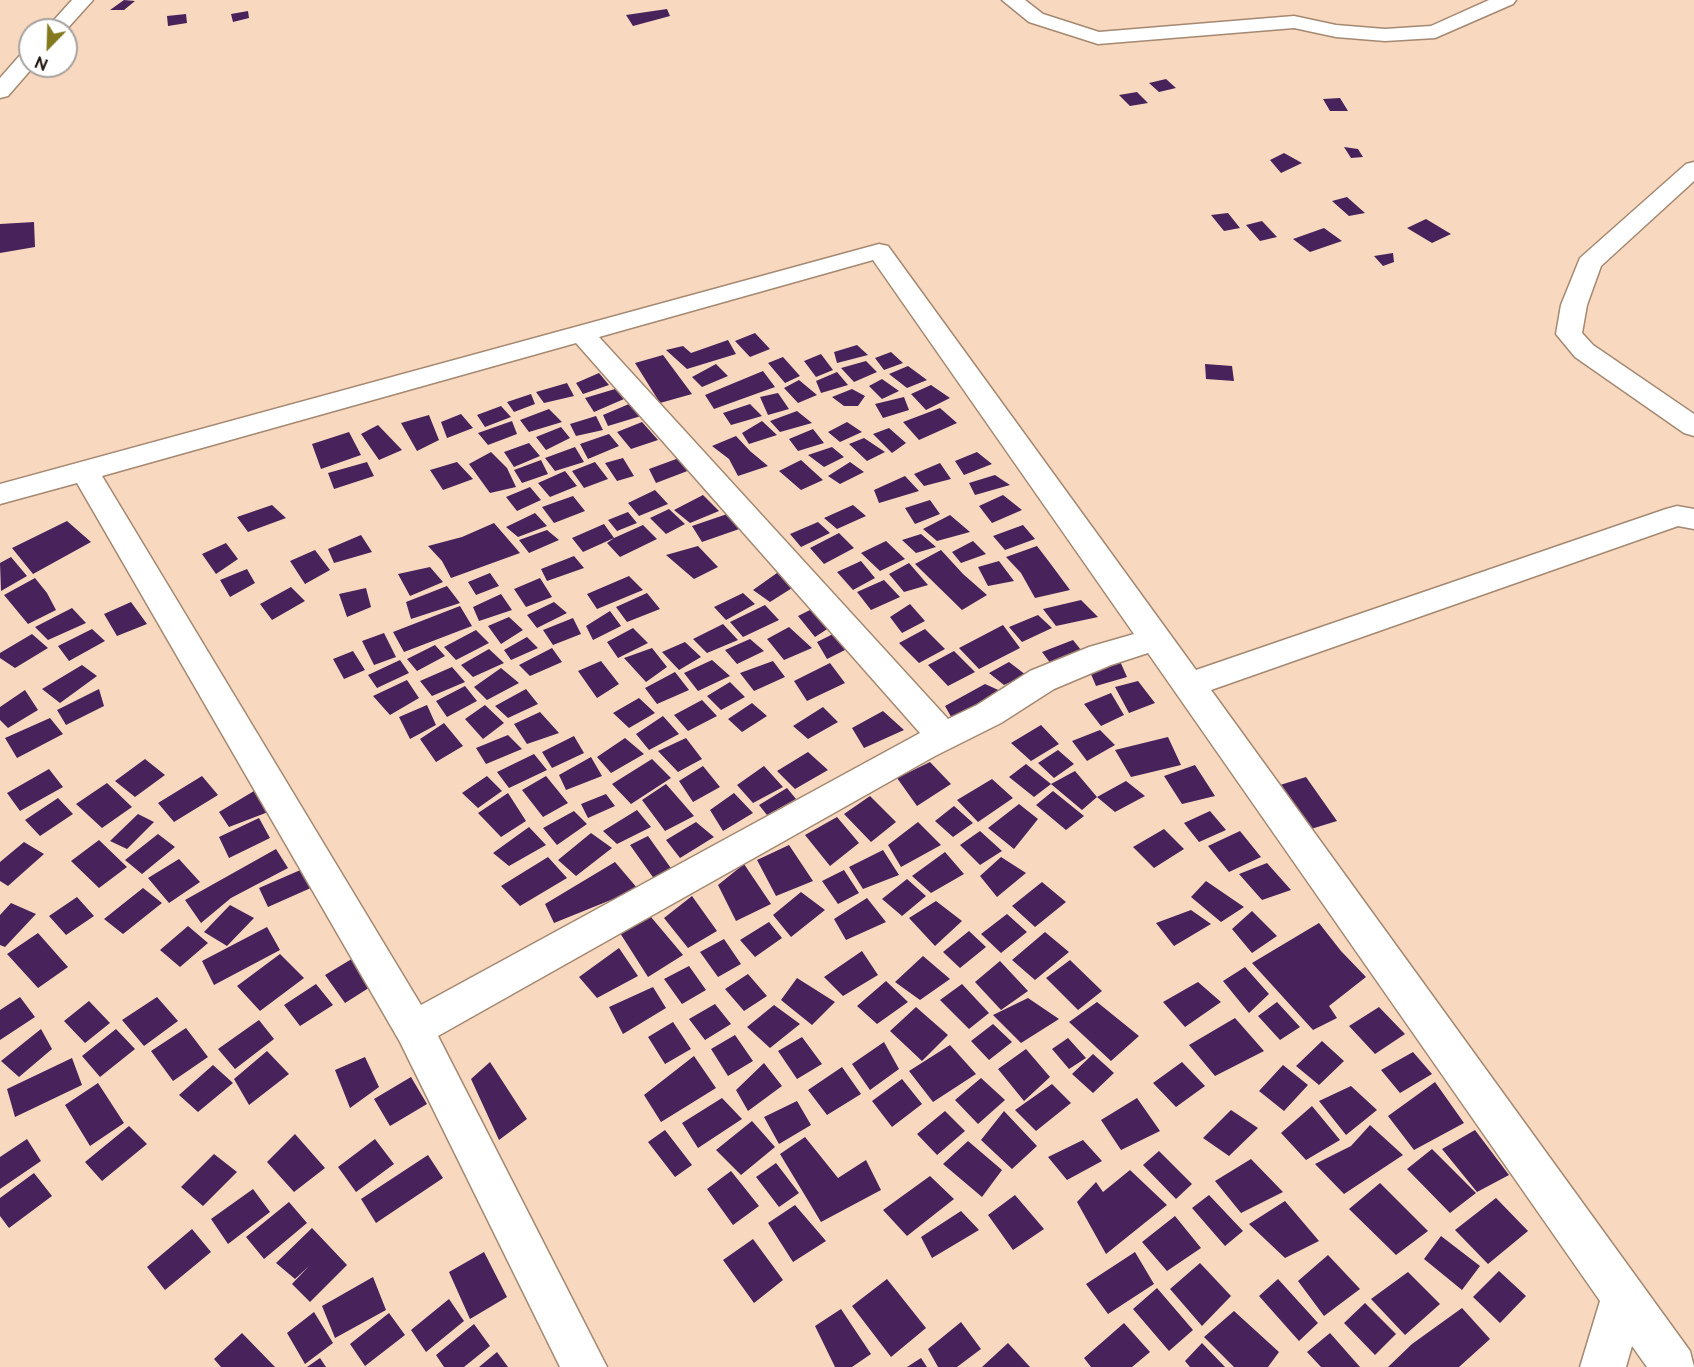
<!DOCTYPE html>
<style>
body{margin:0}
#map{position:relative;width:1694px;height:1367px;overflow:hidden;background:#f8d9c0;font-family:Raleway,sans-serif}
canvas{display:block}
.north{position:absolute;left:18px;top:18px;width:60px;height:60px;box-sizing:border-box;background:#fff;border:2px solid #a7a29f;border-radius:50%;rotate:203deg;font-size:16px;font-weight:700;line-height:24px;text-align:center;color:#22170e}
.north::after{content:'';display:block;margin:auto;width:21px;height:27px;background:#83791e;clip-path:polygon(50% 0,100% 100%,50% 72%,0 100%)}
</style>
<div id="map">
<canvas width="1694" height="1367"></canvas>
<div class="north">N</div>
</div>
<script>
const context = document.querySelector('canvas').getContext('2d');
context.lineJoin = 'round';
function fill(path, color) { context.fillStyle = color; context.fill(path, 'evenodd'); }
const shape = rows => new Path2D(rows.map(r => 'M' + r).join(''));
function stroke(path, color, width, dash) { context.strokeStyle = color; context.lineWidth = width; context.lineCap = dash ? 'butt' : 'round'; context.setLineDash(dash || []); context.stroke(path); }
fill(shape([
 [124,0,135,1,124,10,110,10],
 [667,9,670,16,633,26,626,15],
 [248,11,249,18,233,22,231,14],
 [186,14,187,23,168,26,167,16],
 [1166,79,1176,88,1159,92,1149,83],
 [1137,92,1148,103,1130,106,1119,95],
 [1340,98,1348,111,1330,111,1323,99],
 [1344,147,1358,149,1363,157,1351,158],
 [1284,153,1302,163,1281,173,1270,160],
 [1347,197,1365,213,1349,216,1332,201],
 [1228,213,1240,228,1224,231,1211,215],
 [1426,219,1451,234,1432,243,1407,228],
 [1262,221,1277,237,1260,241,1246,225],
 [34,222,35,247,0,253,0,224],
 [1324,228,1342,241,1310,252,1293,239],
 [1393,253,1394,262,1383,266,1374,256],
 [755,333,770,349,750,357,735,341],
 [728,340,736,354,687,369,666,350,683,346,691,353],
 [857,345,868,355,837,363,834,352],
 [891,352,903,363,884,370,875,358],
 [821,354,833,370,816,377,804,361],
 [663,355,692,394,660,403,635,363],
 [783,357,800,376,785,383,768,363],
 [866,361,877,372,854,382,841,368],
 [716,364,728,376,702,387,692,377],
 [1205,364,1232,366,1234,381,1206,379],
 [908,366,927,380,907,388,889,374],
 [763,371,775,387,714,409,705,395],
 [837,372,848,385,821,393,816,381],
 [599,373,609,385,583,394,576,383],
 [882,379,899,391,882,399,869,386],
 [799,380,817,395,798,403,784,388],
 [567,383,574,396,544,403,536,392],
 [931,385,950,398,926,410,911,394],
 [615,389,624,399,594,412,585,398],
 [852,389,865,396,858,406,844,406,832,397],
 [778,393,789,409,768,415,760,397],
 [531,394,535,404,514,412,507,402],
 [904,397,909,410,883,418,875,404],
 [629,404,641,416,608,426,603,415],
 [750,404,762,416,731,425,723,413],
 [501,406,511,417,485,427,477,415],
 [940,408,957,423,919,440,903,422],
 [549,409,562,422,529,432,520,420],
 [797,411,812,423,780,432,770,421],
 [461,414,473,428,447,438,441,422],
 [429,415,439,440,417,451,401,423],
 [596,416,603,430,576,436,570,424],
 [512,421,517,434,488,445,478,433],
 [762,421,777,435,749,444,742,433],
 [642,422,658,440,631,449,617,432],
 [847,422,862,432,840,442,828,432],
 [378,425,402,450,379,460,361,434],
 [561,427,570,438,546,450,536,437],
 [889,428,906,443,892,453,873,434],
 [813,429,824,443,798,451,789,439],
 [349,432,361,455,321,469,312,444],
 [609,434,619,446,588,459,580,444],
 [736,436,750,451,768,466,738,476,729,459,712,446],
 [864,438,885,452,867,461,849,444],
 [529,443,540,456,514,467,504,452],
 [575,447,584,462,555,471,545,458],
 [832,447,844,457,824,467,808,455],
 [491,452,507,468,516,487,490,493,469,464],
 [977,452,992,464,964,475,955,461],
 [623,458,634,476,617,481,605,463],
 [679,458,690,470,656,483,649,469],
 [541,460,548,474,522,483,514,470],
 [801,460,823,480,801,490,779,471],
 [367,462,374,476,334,489,328,473],
 [457,462,473,479,443,490,430,470],
 [595,462,608,479,584,488,572,471],
 [850,462,864,472,840,484,828,476],
 [940,463,951,479,924,486,914,474],
 [565,471,577,486,550,497,538,483],
 [995,475,1010,485,975,495,969,483],
 [905,476,919,491,879,503,874,490],
 [530,487,541,500,517,511,506,497],
 [655,490,668,504,639,516,628,503],
 [703,495,719,511,690,523,674,510],
 [1003,495,1022,510,992,523,979,506],
 [573,496,585,511,554,523,542,507],
 [930,500,940,514,915,524,905,508],
 [272,505,286,518,248,532,237,517],
 [853,505,866,516,837,529,824,518],
 [669,509,685,524,666,534,650,518],
 [628,512,637,523,617,531,608,520],
 [733,512,745,527,702,542,692,526],
 [535,513,547,526,518,537,506,527],
 [950,515,970,532,937,541,923,529],
 [67,521,91,542,33,574,12,548],
 [818,522,830,533,801,547,790,534],
 [494,523,520,553,451,578,442,561,428,546,462,537],
 [604,524,614,538,643,525,657,539,620,557,607,543,614,538,583,552,572,538],
 [1023,525,1035,539,1005,550,993,536],
 [547,530,559,540,529,553,519,540],
 [839,533,854,548,824,564,810,548],
 [921,534,936,547,916,553,902,540],
 [361,535,372,552,334,563,328,549],
 [886,541,905,559,880,571,861,553],
 [973,541,986,554,961,563,952,552],
 [226,543,238,559,216,574,202,554],
 [698,546,718,567,694,579,666,555],
 [1037,546,1050,563,1070,590,1035,598,1021,573,1006,557],
 [315,550,330,570,305,584,290,561],
 [941,550,963,574,987,595,962,610,915,564],
 [574,556,584,568,547,581,541,569],
 [11,557,27,576,1,591,0,563],
 [861,561,875,578,853,590,837,572],
 [999,561,1014,581,988,586,978,567],
 [909,563,928,585,904,592,889,574],
 [430,567,443,582,410,596,398,574],
 [784,568,800,583,770,602,753,590],
 [247,569,255,583,230,597,220,580],
 [490,573,499,586,476,595,468,582],
 [629,576,643,590,597,609,587,594],
 [35,578,47,593,56,610,28,624,4,595],
 [540,578,552,597,526,607,514,589],
 [884,580,900,597,871,610,857,592],
 [447,586,460,603,411,619,406,602],
 [291,587,305,601,272,620,260,604],
 [366,588,371,607,347,617,339,594],
 [647,593,660,609,627,622,616,607],
 [743,593,755,604,726,620,714,607],
 [501,594,512,610,479,621,473,607],
 [1081,600,1098,617,1056,626,1043,609],
 [131,602,147,624,117,636,104,614],
 [554,602,567,613,537,628,527,615],
 [910,604,925,621,902,633,890,617],
 [765,605,779,620,743,637,730,622],
 [460,606,472,626,404,652,393,632],
 [818,606,835,624,815,637,798,616],
 [72,608,86,623,48,640,35,627],
 [610,611,621,626,593,640,586,626],
 [1038,615,1052,628,1022,642,1009,627],
 [509,617,523,630,501,644,488,626],
 [573,618,581,634,553,645,543,630],
 [723,624,738,640,707,653,693,639],
 [1003,625,1020,648,979,669,959,648],
 [789,627,812,648,784,660,767,639],
 [633,628,648,643,618,658,607,642],
 [92,629,105,641,69,661,58,646],
 [925,629,945,649,919,663,899,643],
 [476,630,489,643,456,660,444,647],
 [841,630,855,645,827,659,817,642],
 [384,633,396,657,374,665,362,641],
 [32,634,48,648,15,668,0,658,0,653],
 [527,637,538,648,511,660,504,650],
 [750,639,764,651,737,664,725,650],
 [1073,640,1089,660,1057,672,1042,652],
 [685,642,701,657,679,670,662,652],
 [435,645,445,656,417,671,407,659],
 [552,648,562,662,530,676,519,665],
 [652,648,667,667,646,682,624,658],
 [489,649,504,663,473,677,461,665],
 [353,651,365,670,344,679,333,659],
 [954,651,975,672,948,686,928,665],
 [1119,659,1127,677,1096,686,1088,667],
 [400,660,409,673,377,688,368,675],
 [712,660,730,676,698,691,684,673],
 [601,661,619,684,597,698,578,671],
 [773,661,785,677,754,691,740,673],
 [1009,662,1026,675,1004,685,989,673],
 [830,663,845,683,807,701,794,681],
 [82,665,97,676,60,703,42,689],
 [452,667,465,682,432,696,420,681],
 [501,668,519,683,487,700,474,687],
 [675,672,689,690,657,704,645,688],
 [407,680,419,698,390,715,373,696],
 [1138,681,1155,703,1129,713,1115,687],
 [730,682,745,697,721,710,707,696],
 [985,684,1005,693,954,722,945,706],
 [465,686,477,701,447,717,436,701],
 [99,689,104,706,66,725,57,710],
 [526,689,538,704,508,718,495,706],
 [25,690,38,710,8,728,0,720,0,707],
 [1111,693,1124,715,1101,726,1084,704],
 [639,698,655,713,629,728,613,713],
 [702,700,717,716,688,731,674,715],
 [752,703,767,716,742,732,728,719],
 [427,705,436,725,410,739,399,717],
 [485,705,504,723,483,739,465,719],
 [823,707,838,722,808,739,793,726],
 [883,711,904,730,864,748,852,728],
 [540,712,559,733,527,744,514,724],
 [663,716,679,734,649,750,636,734],
 [50,718,63,734,17,758,5,738],
 [444,723,463,746,436,762,420,739],
 [1041,725,1059,744,1031,761,1011,743],
 [1100,730,1115,745,1087,761,1072,741],
 [508,735,522,749,486,764,476,748],
 [574,736,584,753,552,768,542,752],
 [1168,737,1181,765,1131,777,1115,750],
 [625,738,644,754,611,773,597,757],
 [686,738,702,759,678,772,658,751],
 [1058,750,1074,764,1054,778,1038,763],
 [808,752,828,770,795,789,777,771],
 [534,754,547,770,509,788,497,772],
 [591,757,602,776,566,790,559,775],
 [145,759,165,775,135,797,115,781],
 [652,759,671,778,631,804,612,784],
 [930,762,951,784,917,806,897,778],
 [1026,764,1051,784,1034,797,1009,777],
 [1195,765,1215,796,1182,804,1164,776],
 [703,766,720,787,693,802,679,781],
 [764,766,783,787,753,803,737,785],
 [49,769,63,787,20,811,7,793],
 [1075,771,1097,797,1082,810,1051,784],
 [202,776,218,795,174,822,158,803],
 [487,776,502,791,478,808,462,793],
 [546,776,568,803,543,817,522,790],
 [1306,777,1337,821,1311,829,1280,785],
 [992,779,1013,798,978,822,957,800],
 [1126,781,1145,796,1115,812,1097,797],
 [107,783,132,807,102,828,76,804],
 [666,784,694,816,665,831,642,800],
 [259,788,276,809,229,827,219,812],
 [787,788,796,799,767,815,759,805],
 [1053,791,1084,816,1066,830,1036,805],
 [508,793,526,821,501,837,478,813],
 [734,793,753,813,723,831,710,810],
 [606,794,615,806,588,818,581,804],
 [870,796,896,822,871,842,844,814],
 [58,798,73,814,40,836,25,820],
 [1019,804,1038,819,1014,849,988,828],
 [954,806,973,823,953,837,935,821],
 [637,810,651,827,617,844,603,831],
 [574,811,587,824,557,845,543,828],
 [1210,811,1226,830,1199,842,1184,823],
 [138,814,154,822,127,849,110,841],
 [837,817,859,843,830,866,805,835],
 [259,818,270,838,229,858,219,837],
 [696,822,714,837,680,858,666,840],
 [918,822,941,845,901,867,888,845],
 [529,827,546,845,509,866,493,853],
 [1164,829,1184,849,1154,868,1133,847],
 [980,831,1002,851,980,865,960,845],
 [1240,831,1261,857,1229,872,1208,846],
 [591,833,612,848,576,876,558,860],
 [158,834,175,847,142,874,125,860],
 [648,836,673,871,655,880,630,845],
 [99,840,127,867,99,888,71,861],
 [24,842,44,854,8,886,0,881,0,862],
 [789,845,813,881,776,896,757,860],
 [276,849,288,868,231,898,201,923,185,900],
 [883,850,899,875,863,889,849,867],
 [945,852,964,874,931,893,912,876],
 [548,857,567,878,520,906,501,886],
 [1001,857,1026,873,997,897,980,876],
 [179,859,200,882,169,903,148,878],
 [615,862,638,889,554,923,545,904],
 [1267,863,1291,890,1262,900,1239,874],
 [744,864,771,904,736,921,718,885],
 [305,868,313,887,268,907,259,888],
 [844,870,859,893,838,904,822,881],
 [907,879,926,896,902,916,882,899],
 [1206,881,1244,907,1221,922,1191,897],
 [1042,882,1066,902,1035,927,1012,906],
 [143,888,162,903,123,934,104,919],
 [801,892,825,910,791,937,773,915],
 [692,896,717,931,688,948,664,918],
 [77,897,94,916,66,935,49,916],
 [867,898,886,922,846,940,834,919],
 [936,901,962,921,935,946,909,918],
 [11,903,36,914,5,947,0,945,0,915],
 [230,905,254,918,227,946,204,932],
 [1191,910,1211,924,1174,946,1156,923],
 [1252,911,1277,936,1252,953,1232,929],
 [1007,914,1027,932,1001,953,981,934],
 [651,917,683,955,648,977,620,933],
 [769,922,782,938,755,957,740,940],
 [1319,923,1341,951,1366,977,1329,1006,1337,1018,1313,1030,1252,963],
 [188,926,208,943,180,967,160,950],
 [267,927,280,950,214,985,202,961],
 [969,931,986,947,960,968,943,952],
 [1045,932,1069,952,1035,980,1012,960],
 [38,933,68,967,38,988,7,954],
 [724,939,741,964,718,977,700,952],
 [619,948,638,976,597,998,579,977],
 [862,951,878,975,843,996,824,977],
 [280,954,304,978,260,1011,237,986],
 [923,956,950,979,920,1000,895,982],
 [355,957,375,984,345,1003,325,975],
 [1070,960,1102,991,1078,1010,1046,978],
 [1000,961,1028,991,1001,1010,975,982],
 [689,966,706,990,682,1004,664,979],
 [1245,967,1269,994,1249,1013,1223,981],
 [748,974,767,996,744,1011,725,989],
 [797,978,835,1002,812,1025,781,1000],
 [886,981,908,1002,877,1024,857,1006],
 [1198,982,1221,1002,1185,1027,1163,1002],
 [316,984,333,1005,300,1026,284,1005],
 [962,984,989,1013,969,1029,940,1000],
 [653,987,666,1008,623,1034,609,1007],
 [20,997,35,1017,0,1040,0,1010],
 [157,997,178,1021,144,1046,122,1020],
 [1028,998,1059,1019,1021,1043,993,1015],
 [89,1001,110,1023,85,1043,64,1021],
 [1097,1002,1139,1036,1111,1061,1069,1022],
 [1277,1002,1300,1027,1280,1040,1258,1016],
 [715,1004,731,1024,705,1040,689,1019],
 [774,1005,800,1024,770,1048,747,1027],
 [916,1007,948,1035,922,1061,890,1031],
 [1379,1007,1405,1034,1375,1054,1349,1026],
 [1235,1018,1264,1051,1215,1076,1189,1045],
 [259,1020,274,1039,235,1069,218,1049],
 [673,1022,691,1049,665,1064,648,1037],
 [993,1024,1012,1042,989,1060,971,1041],
 [186,1028,208,1057,173,1081,151,1051],
 [41,1029,52,1049,19,1077,1,1061],
 [116,1029,135,1049,100,1077,82,1056],
 [735,1035,753,1061,728,1076,711,1049],
 [802,1037,822,1064,797,1079,778,1051],
 [1068,1038,1086,1058,1069,1069,1052,1049],
 [1322,1041,1344,1061,1319,1085,1296,1066],
 [884,1042,899,1069,870,1090,852,1064],
 [950,1045,976,1074,933,1102,909,1071],
 [1026,1049,1050,1077,1024,1101,998,1069],
 [267,1051,289,1074,249,1105,234,1079],
 [1413,1052,1432,1074,1400,1093,1381,1070],
 [1093,1054,1114,1073,1093,1093,1072,1074],
 [694,1056,716,1088,661,1122,644,1095],
 [365,1057,379,1087,350,1108,335,1070],
 [72,1058,82,1085,15,1117,7,1089],
 [490,1062,527,1119,499,1140,471,1079],
 [1182,1062,1205,1086,1176,1107,1153,1083],
 [764,1063,782,1086,748,1111,736,1090],
 [213,1065,233,1083,198,1112,179,1095],
 [1283,1065,1308,1085,1284,1111,1259,1091],
 [842,1067,861,1094,827,1115,808,1090],
 [411,1077,427,1104,390,1126,374,1099],
 [981,1078,1005,1100,978,1124,955,1100],
 [902,1079,922,1104,892,1127,872,1101],
 [1435,1082,1464,1123,1414,1150,1388,1116],
 [98,1083,124,1123,90,1146,65,1105],
 [1052,1084,1071,1103,1036,1131,1015,1110],
 [1351,1086,1377,1110,1346,1135,1319,1101],
 [722,1098,742,1119,698,1148,682,1123],
 [1137,1098,1160,1131,1121,1150,1101,1120],
 [797,1101,811,1125,779,1144,764,1117],
 [1312,1106,1340,1140,1306,1160,1281,1133],
 [1231,1110,1258,1128,1229,1156,1203,1138],
 [945,1111,965,1131,937,1155,917,1134],
 [1004,1111,1037,1146,1012,1169,981,1140],
 [752,1121,775,1147,741,1175,716,1150],
 [1370,1125,1403,1155,1344,1194,1315,1164,1351,1146],
 [129,1126,147,1144,102,1181,85,1162],
 [665,1130,692,1165,675,1177,648,1142],
 [1475,1130,1509,1175,1477,1192,1442,1149],
 [295,1134,325,1168,294,1192,267,1162],
 [805,1137,838,1178,866,1160,881,1190,821,1222,780,1154],
 [27,1139,41,1161,0,1189,0,1157],
 [375,1139,394,1164,356,1192,338,1167],
 [1083,1140,1102,1161,1067,1180,1048,1157],
 [968,1141,1002,1170,982,1197,943,1164],
 [1432,1149,1476,1193,1450,1213,1407,1169],
 [1159,1151,1192,1184,1176,1199,1143,1165],
 [214,1154,237,1172,203,1206,181,1187],
 [428,1155,443,1178,376,1223,361,1199],
 [1251,1159,1283,1192,1241,1213,1215,1181],
 [776,1163,799,1193,779,1207,756,1177],
 [1130,1170,1167,1205,1106,1254,1077,1202,1096,1182,1103,1192],
 [731,1171,759,1206,733,1225,707,1189],
 [34,1173,52,1196,9,1228,0,1216,0,1198],
 [930,1176,954,1199,907,1236,883,1210],
 [1380,1183,1428,1231,1396,1255,1349,1209],
 [253,1189,270,1212,228,1244,211,1219],
 [1015,1195,1044,1229,1013,1250,988,1215],
 [1209,1195,1243,1231,1225,1246,1192,1208],
 [1496,1198,1528,1231,1488,1264,1455,1230],
 [1285,1201,1319,1241,1285,1258,1249,1224],
 [289,1202,307,1223,264,1259,246,1237],
 [795,1205,826,1241,793,1262,768,1223],
 [961,1211,979,1230,932,1258,921,1237],
 [1175,1216,1201,1248,1167,1271,1142,1242],
 [312,1228,347,1265,310,1302,292,1284,309,1266,295,1279,276,1263],
 [192,1229,211,1252,165,1290,147,1267],
 [1441,1236,1480,1266,1462,1290,1424,1259],
 [753,1239,783,1280,754,1303,723,1260],
 [484,1252,507,1297,470,1319,449,1272],
 [1135,1252,1154,1284,1108,1314,1086,1284],
 [1328,1255,1360,1289,1324,1316,1298,1281],
 [1200,1263,1231,1296,1202,1326,1170,1289],
 [1499,1271,1526,1296,1500,1323,1473,1297],
 [1408,1272,1440,1304,1405,1335,1371,1299],
 [373,1277,386,1310,335,1338,322,1306],
 [887,1279,926,1328,891,1357,852,1306],
 [1278,1279,1318,1323,1299,1341,1259,1296],
 [1157,1288,1193,1330,1169,1351,1133,1309],
 [449,1299,464,1321,426,1352,411,1330],
 [1365,1303,1396,1334,1375,1355,1344,1323],
 [1462,1308,1490,1339,1459,1367,1388,1367,1412,1344],
 [841,1309,871,1354,852,1367,835,1367,815,1326],
 [1234,1311,1279,1352,1268,1367,1234,1367,1204,1337],
 [314,1312,333,1343,305,1364,287,1333],
 [389,1313,405,1335,365,1366,350,1344],
 [961,1322,981,1349,957,1367,938,1367,928,1349],
 [1124,1323,1150,1352,1132,1367,1091,1367,1084,1358],
 [474,1324,490,1346,464,1367,444,1367,436,1355],
 [242,1333,275,1367,221,1367,214,1359],
 [1330,1333,1360,1367,1321,1367,1307,1352],
 [1008,1343,1030,1367,982,1367],
 [1202,1343,1225,1367,1190,1367,1185,1361],
 [497,1352,508,1367,479,1367],
 [320,1358,326,1367,307,1367],
 [921,1358,927,1367,907,1367]
]), '#47225b');
const minor = shape([
 [72,0,93,0,66,30,45,30,72,0],
 [1002,0,1025,0,1043,14,1099,32,1294,16,1336,25,1385,29,1431,26,1489,0,1516,0,1513,4,1435,38,1385,41,1336,37,1294,28,1098,44,1029,22,1002,0],
 [30,52,30,66,34,66,8,96,0,98,0,78,22,53,30,52],
 [1694,162,1694,181,1601,266,1587,305,1582,333,1593,345,1694,414,1694,436,1684,433,1575,357,1556,334,1561,305,1580,258,1686,164,1694,162],
 [879,244,888,246,1196,670,1666,509,1677,506,1694,509,1694,529,1678,526,1211,690,1690,1351,1694,1367,1647,1367,1632,1346,1626,1367,1580,1367,1600,1301,1148,653,1111,665,1054,689,1001,723,935,756,438,1036,607,1367,560,1367,400,1042,77,483,0,504,0,484,879,244],
 [873,260,1134,634,1089,647,1030,671,977,705,948,719,599,337,873,260],
 [576,343,920,733,421,1005,102,476,576,343]
]);
stroke(minor, '#a48871', 3);
fill(minor, '#fff');
</script>
